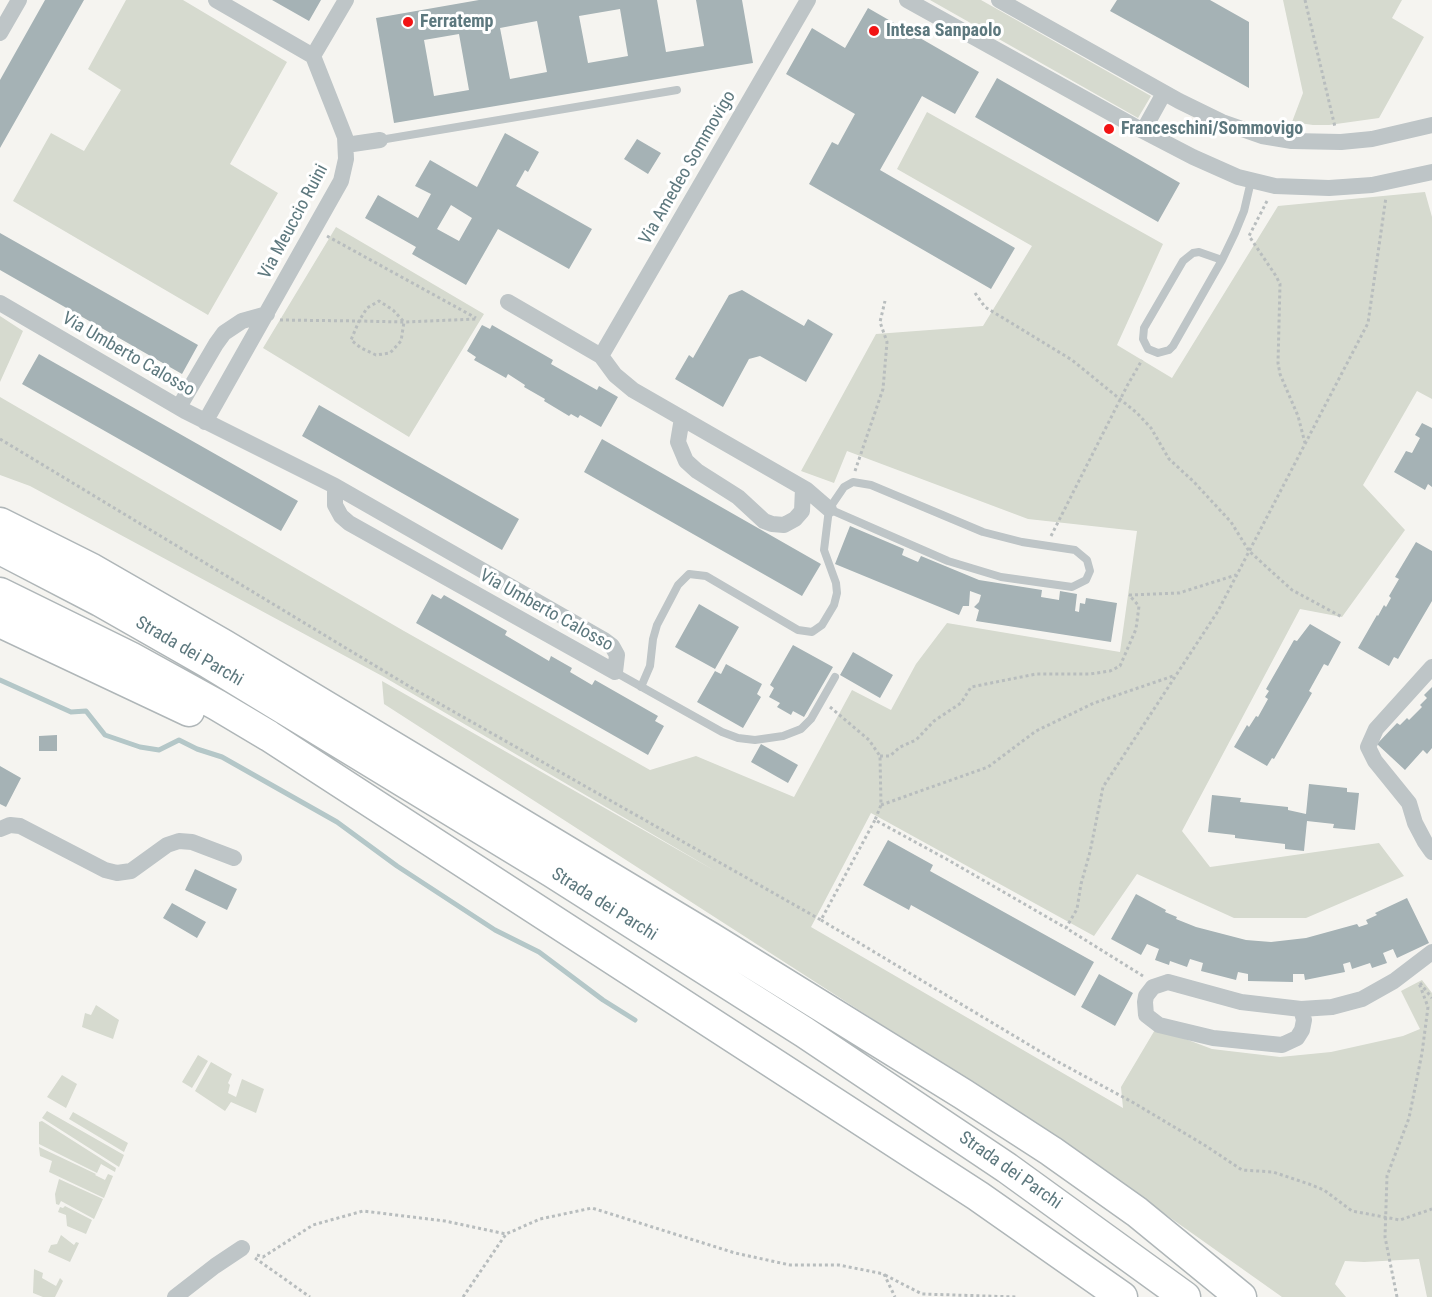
<!DOCTYPE html>
<style>
body{margin:0}
canvas{display:block;background:#f5f4f0}
</style>
<canvas width="1432" height="1297"></canvas>
<script>
const context = document.querySelector('canvas').getContext('2d');
context.lineJoin = 'round';
function fill(path, color) { context.fillStyle = color; context.fill(path, 'evenodd'); }
const shape = rows => new Path2D(rows.map(r => 'M' + r).join(''));
function stroke(path, color, width, dash) { context.strokeStyle = color; context.lineWidth = width; context.lineCap = dash ? 'butt' : 'round'; context.setLineDash(dash || []); context.stroke(path); }
function drawText(font, color, halo, rows, align = 'center') {
  context.font = font + ' "Roboto Condensed",sans-serif'; context.lineWidth = 6; context.setLineDash([]); context.textBaseline = 'middle'; context.strokeStyle = halo; context.fillStyle = color; for (const [text, x, y, turn = 0] of rows) {
    context.save(); context.translate(x, y); context.rotate((+turn || 0) * Math.PI / 180); context.textAlign = isNaN(turn) ? turn : align; if (halo) context.strokeText(text, 0, 0); context.fillText(text, 0, 0); context.restore();
  }
}
fill(shape([
 [126,0,183,0,287,62,230,164,278,193,208,315,13,201,51,133,84,151,121,90,88,69],
 [930,0,981,0,1151,96,1138,118],
 [1283,0,1402,0,1392,18,1424,37,1379,118,1329,125,1313,125,1292,122,1303,93],
 [927,112,1163,244,1117,345,1172,378,1278,206,1425,192,1432,217,1432,399,1417,391,1363,485,1405,530,1342,617,1300,609,1182,831,1210,867,1379,843,1404,876,1306,918,1234,918,1137,874,1094,936,871,813,811,927,1123,1108,1121,1087,1156,1028,1212,1049,1280,1057,1331,1052,1403,1036,1420,1029,1401,991,1422,980,1432,993,1432,1297,1427,1297,1419,1259,1364,1262,1345,1261,1335,1284,1346,1297,1282,1297,1062,1141,384,704,382,681,717,872,384,677,30,486,0,475,0,397,404,631,650,770,696,756,794,797,852,690,891,710,916,664,947,623,1120,652,1137,531,1028,519,847,451,834,483,801,471,876,334,983,326,1032,246,897,169],
 [336,227,484,314,409,437,263,348],
 [0,316,23,331,0,382],
 [96,1005,119,1020,113,1039,82,1027,85,1013,91,1015],
 [198,1055,208,1061,192,1088,182,1082],
 [211,1062,232,1074,228,1083,230,1085,228,1093,236,1097,242,1079,264,1089,256,1113,231,1102,225,1111,195,1091],
 [62,1075,77,1084,66,1108,47,1097],
 [47,1111,124,1155,119,1167,42,1118],
 [73,1112,128,1143,124,1152,69,1119],
 [42,1121,116,1168,115,1172,101,1164,97,1173,39,1144,39,1122],
 [39,1147,96,1174,95,1175,105,1180,108,1174,113,1176,104,1198,49,1172,52,1161,40,1156],
 [59,1179,103,1199,94,1219,61,1201,59,1205,56,1204,55,1194],
 [65,1206,92,1220,86,1234,67,1226,66,1215,58,1212,60,1207,63,1208],
 [61,1235,74,1245,76,1242,79,1243,70,1262,48,1252,51,1245,57,1244],
 [34,1269,43,1273,42,1278,56,1286,60,1278,63,1281,55,1297,43,1297,33,1293]
]), '#d6dacf');
stroke(shape([
 [0,680,71,712,86,711,105,735,140,747,159,750,179,740,197,749,222,757,337,822,397,866,495,930,539,952,603,1000,635,1020]
]), '#b4c7c8', 5);
fill(shape([
 [45,0,84,0,0,148,0,80],
 [272,0,321,0,309,21],
 [479,0,657,0,666,52,704,46,696,0,742,0,753,63,394,123,376,18],
 [620,9,628,56,588,63,579,16],
 [537,21,547,72,510,79,500,28],
 [459,34,469,90,434,96,424,40],
 [1117,0,1210,0,1249,22,1249,88,1110,11],
 [868,8,979,72,955,114,922,96,880,170,1015,248,991,289,809,184,832,142,838,145,855,114,786,74,812,28,845,48],
 [997,78,1180,183,1158,222,975,117],
 [505,133,539,152,528,172,525,170,516,186,592,229,569,269,498,229,466,285,412,254,416,247,365,218,378,195,418,218,431,194,415,186,430,160,477,187],
 [451,205,472,218,459,241,437,229],
 [637,139,661,153,648,174,624,159],
 [0,233,198,345,182,374,0,270],
 [742,290,804,326,808,319,833,334,806,382,760,356,749,359,723,407,675,379,689,355,693,358,729,295],
 [482,325,490,329,492,325,553,360,551,364,597,390,599,386,618,397,601,427,580,415,578,418,571,414,569,416,544,401,545,399,524,387,525,385,508,374,506,378,474,360,476,357,467,351],
 [39,354,298,501,281,531,22,384],
 [319,405,519,519,502,550,302,436],
 [1422,423,1432,428,1432,487,1428,484,1425,490,1394,472,1406,451,1412,453,1420,438,1415,435],
 [602,439,821,564,802,596,584,472],
 [850,526,904,549,902,555,918,562,921,556,979,580,1042,590,1041,597,1059,600,1060,591,1077,594,1075,611,1079,612,1080,603,1085,604,1086,598,1117,603,1111,642,976,621,979,610,974,607,979,602,981,595,970,591,969,606,963,606,959,615,835,564],
 [1416,542,1432,551,1432,601,1398,659,1394,657,1389,666,1358,648,1377,615,1378,616,1384,605,1386,607,1391,598,1389,596,1399,579,1395,577],
 [432,594,441,599,444,595,507,631,505,635,549,661,551,656,572,668,570,672,592,685,595,680,658,716,655,721,664,726,648,755,416,623],
 [699,604,739,627,715,669,675,647],
 [1310,624,1341,642,1328,666,1324,664,1309,691,1312,693,1274,759,1272,758,1267,766,1234,747,1247,725,1249,727,1256,716,1258,717,1268,699,1265,697,1269,691,1266,689,1294,640,1297,641],
 [793,645,833,667,804,717,793,711,791,715,777,707,780,703,769,697,774,688,770,685],
 [853,652,893,675,880,698,840,675],
 [726,664,762,684,757,694,761,697,743,728,697,702,715,671,721,674],
 [1432,687,1432,748,1427,754,1423,750,1405,770,1377,744,1397,723,1400,725,1407,718,1409,720,1422,707,1420,705,1427,698,1424,695],
 [57,735,57,751,39,751,39,736],
 [761,744,798,765,788,783,751,762],
 [0,766,21,778,6,807,0,804],
 [1309,784,1347,788,1347,792,1359,793,1355,830,1333,828,1334,824,1307,821,1304,851,1285,849,1285,844,1235,838,1235,835,1208,832,1212,795,1241,798,1240,802,1288,807,1288,810,1306,814],
 [888,840,933,865,930,871,1094,962,1075,996,911,905,909,910,863,885],
 [195,869,237,889,227,910,185,890],
 [1136,894,1166,910,1165,912,1177,917,1176,919,1196,927,1246,940,1271,942,1306,938,1357,924,1359,927,1368,924,1366,920,1377,915,1375,913,1407,898,1429,943,1397,958,1393,949,1383,953,1387,963,1372,968,1370,963,1352,969,1350,962,1343,964,1345,972,1305,980,1304,974,1293,974,1293,982,1248,981,1248,974,1238,972,1236,980,1201,971,1203,963,1190,959,1187,967,1170,961,1169,965,1155,960,1159,949,1147,944,1141,955,1111,939],
 [172,903,206,922,197,938,163,918],
 [1099,974,1133,993,1115,1026,1081,1007]
]), '#a5b2b5');
const motorway = shape([
 [0,523,92,569,224,645,711,938,963,1094,1051,1151,1137,1212,1241,1297],
 [0,549,100,601,207,662,552,872,804,1032,1007,1168,1185,1297],
 [0,593,130,657,217,705,269,736,978,1196,1122,1297],
 [0,622,189,711]
]);
stroke(motorway, '#afb6b8', 33);
stroke(shape([
 [1305,0,1335,127],
 [1267,201,1249,236,1276,276,1280,284,1278,363,1280,374,1298,416,1305,443],
 [327,236,476,318],
 [975,293,985,307,1072,360,1137,413,1151,428,1169,459,1193,481,1231,522,1249,551,1292,590,1342,617],
 [280,320,359,321,351,340,361,348,376,355,390,353,401,341,404,322,393,310,379,301,367,308,359,321,404,322,477,319],
 [0,439,412,688,821,920,875,820],
 [855,471,883,389,887,342,880,322,885,301],
 [1051,536,1127,386,1142,360],
 [1129,595,1179,593,1236,575],
 [830,707,869,740,880,756,881,805,875,820,950,861,1066,928],
 [880,756,890,756,900,747,916,740,934,721,961,703,971,687,1036,674,1090,674,1110,671,1120,666,1136,629,1139,606,1129,595],
 [881,805,988,767,1036,731,1094,703,1173,676],
 [821,920,1051,1058,1134,1103,1206,1146,1242,1170,1273,1172,1309,1184,1324,1190,1352,1211,1400,1220,1432,1209],
 [1143,976,1066,928,1077,909,1081,884,1090,852,1103,787,1218,611,1368,323,1386,197],
 [1420,983,1432,998],
 [257,1255,263,1257,313,1225,363,1211,445,1221,506,1234,540,1219,592,1208,735,1253,790,1265,839,1265,884,1274,895,1297],
 [255,1258,310,1297],
 [885,1275,922,1294,1017,1297],
 [463,1297,506,1234],
 [1397,1297,1385,1237,1387,1176,1409,1118,1422,1053,1428,1007,1419,983]
]), '#b8bdbe', 3, [3, 3]);
stroke(shape([
 [380,140,677,90],
 [1222,260,1199,252,1193,253,1183,261,1144,328,1143,339,1148,349,1158,353,1169,350,1173,346,1222,260,1235,233,1244,211,1251,181],
 [615,672,722,732,738,738,755,740,783,736,801,729,811,719,835,677],
 [641,687,650,666,653,639,657,625,678,585,689,574,706,576,798,630,812,632,822,625,834,605,837,593,836,583,824,550,829,509,844,487,853,482,871,485,983,532,1022,542,1075,550,1087,560,1090,571,1086,580,1072,587,1001,577,948,561,829,509]
]), '#bec5c7', 8);
stroke(shape([
 [216,0,313,56],
 [808,0,601,356,615,375,633,390,807,490,829,509],
 [907,0,1143,131,1193,157,1238,177,1275,186,1329,188,1372,185,1432,172],
 [999,0,1179,101,1222,122,1262,136,1292,141,1341,142,1372,139,1432,125],
 [0,33,19,0],
 [1143,131,1164,93],
 [346,145,380,140],
 [508,302,601,356],
 [0,303,185,411,335,486,604,640,612,646,617,655,615,672,349,523,341,516,335,505,335,486],
 [179,407,216,344,224,333,242,321,267,314],
 [682,418,678,442,686,461,697,471,738,497,764,521,772,524,784,525,795,519,802,511,803,488],
 [205,422,341,181,346,159,345,137,313,56,346,0],
 [1432,667,1376,729,1368,747,1375,761,1409,803,1415,823,1425,842,1432,852],
 [0,829,10,825,20,826,105,870,117,873,131,871,167,845,179,841,192,842,234,858],
 [1168,982,1241,1002,1301,1009,1304,1020,1302,1030,1297,1038,1282,1045,1213,1038,1159,1025,1146,1015,1145,1002,1146,996,1153,987,1168,982],
 [1301,1009,1332,1007,1362,999,1394,981,1432,952],
 [175,1297,215,1266,242,1248]
]), '#bec5c7', 16);
stroke(motorway, '#fff', 30);
for (const [x, y, r, color] of [
 [408,22,6,"#f21314"],
 [874,31,6,"#f21314"],
 [1109,129,6,"#f21314"]
]) { const dot = new Path2D(); dot.arc(x, y, r, 0, 2 * Math.PI); context.fillStyle = color; context.fill(dot); stroke(dot, '#fff', 2); }
drawText('bold 18px', '#5d787e', '#fff', [
 ["Ferratemp",420,22],
 ["Intesa Sanpaolo",886,31],
 ["Franceschini/Sommovigo",1121,129]
], 'left');
drawText('18px', '#5d787e', '#fff', [
 ["Via Amedeo Sommovigo",688,168,-60],
 ["Via Meuccio Ruini",294,222,-62],
 ["Via Umberto Calosso",128,355,30],
 ["Via Umberto Calosso",546,611,29],
 ["Strada dei Parchi",189,652,30],
 ["Strada dei Parchi",604,905,32],
 ["Strada dei Parchi",1010,1171,35]
]);
</script>
